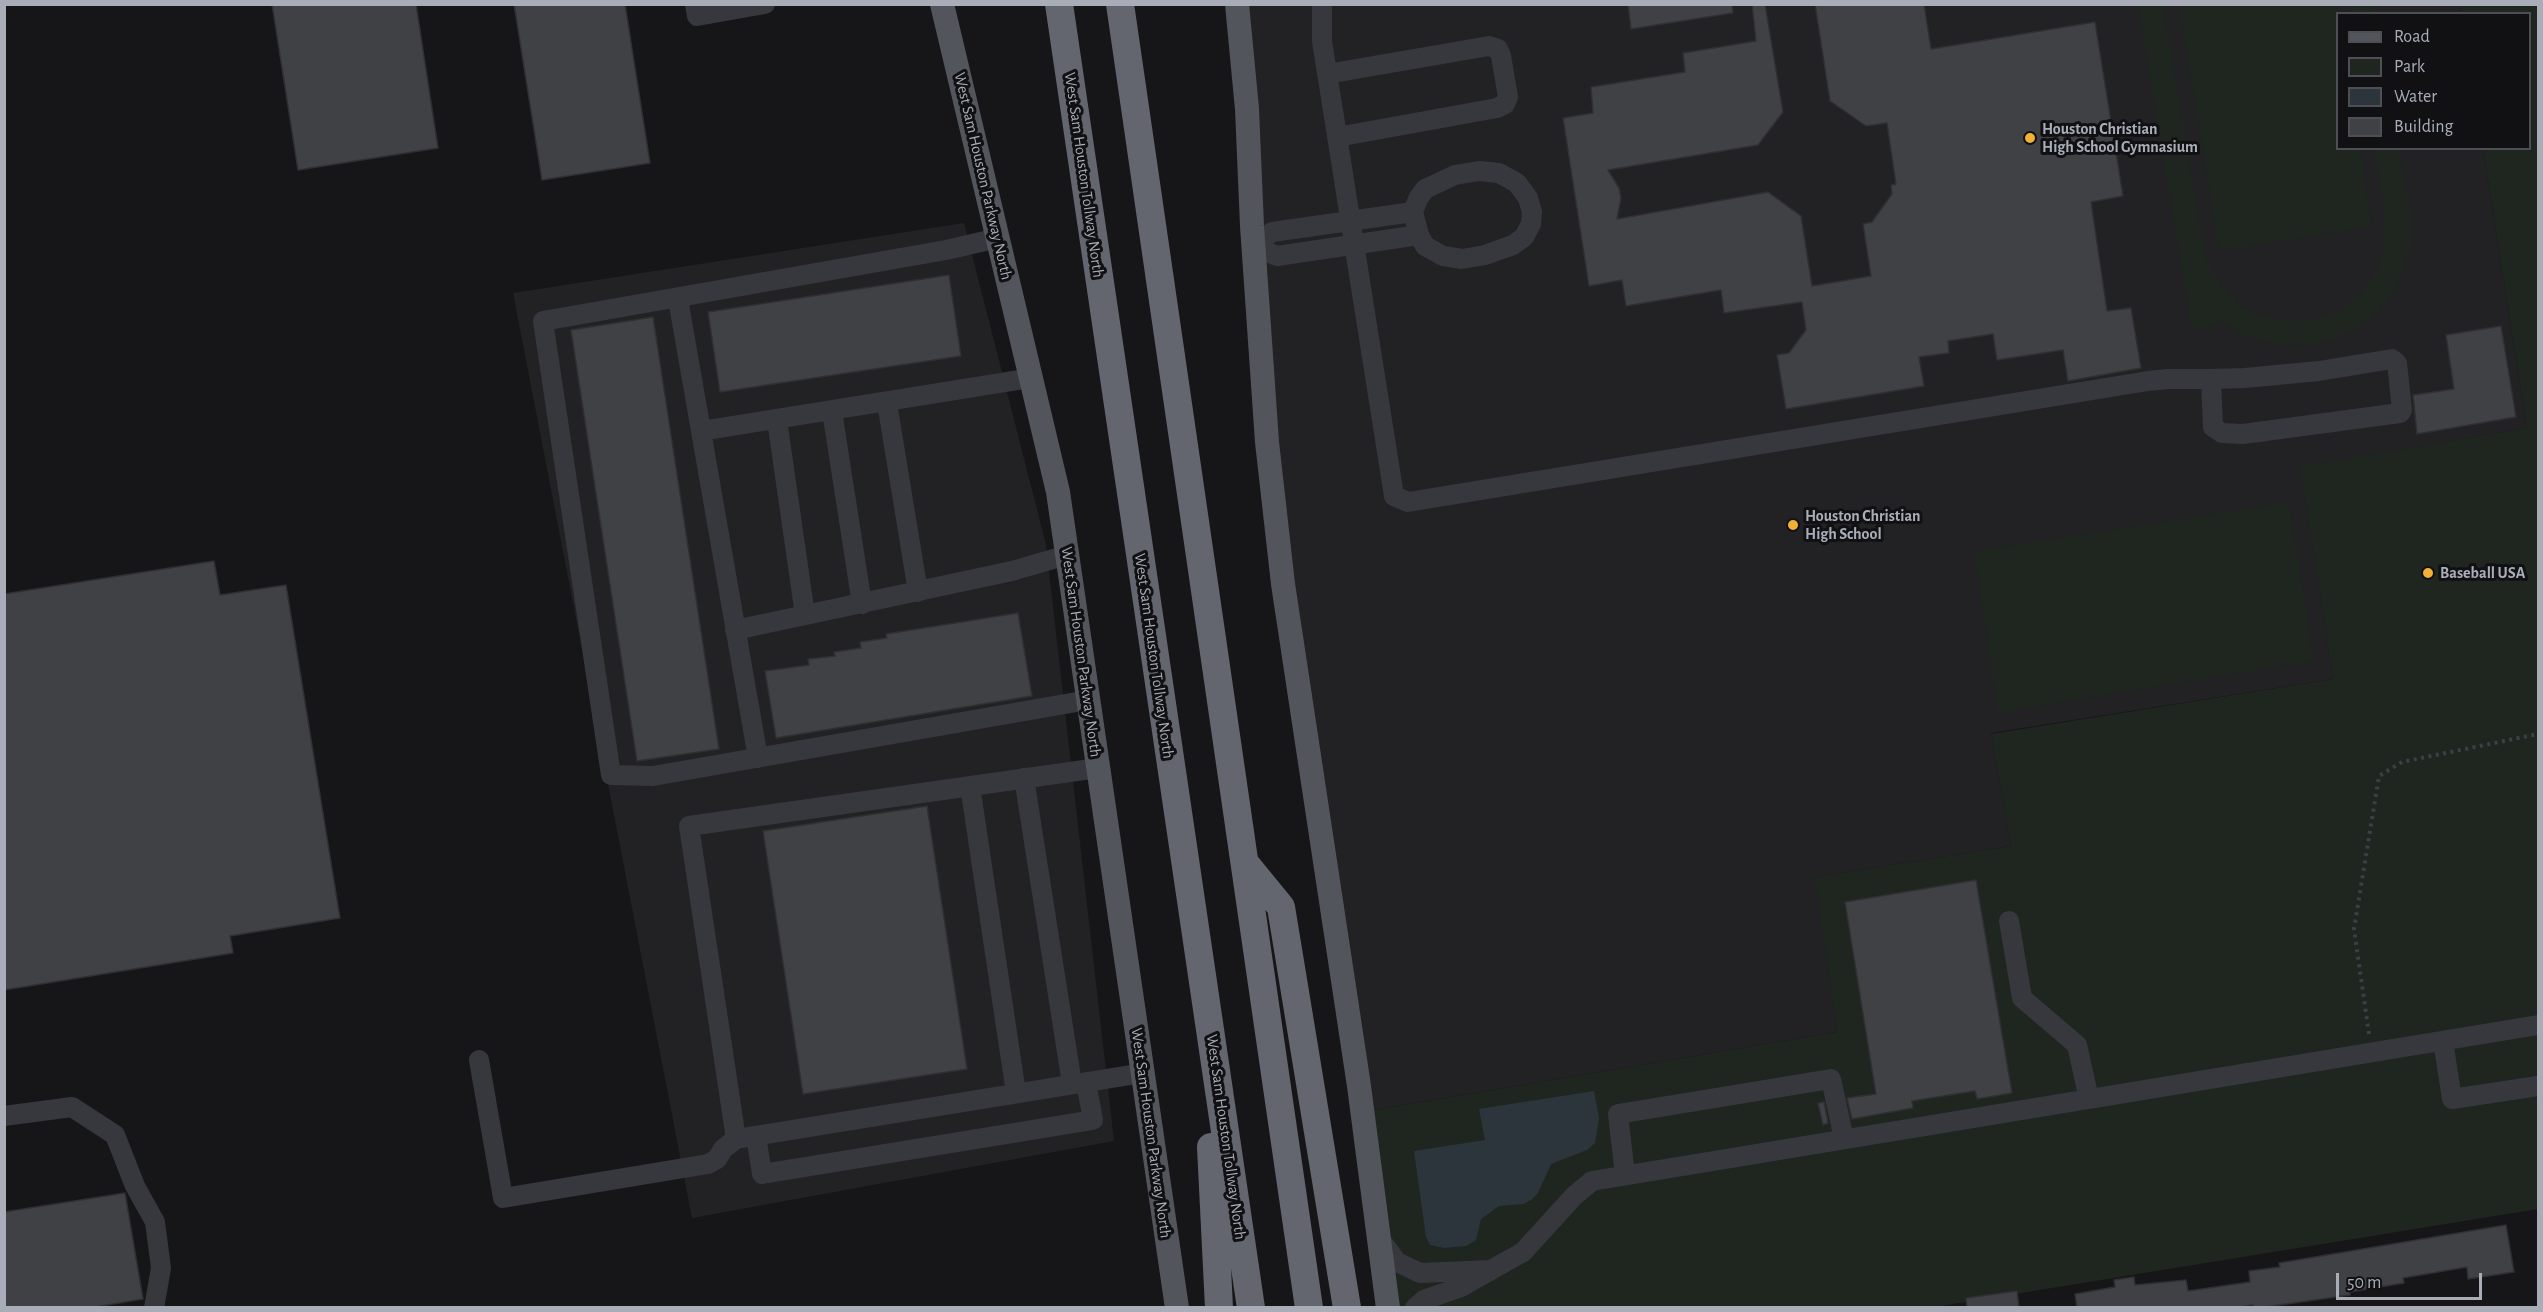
<!DOCTYPE html>
<style>
body{margin:0}
#map{position:relative;width:2543px;height:1312px;overflow:hidden;background:#161618;font-family:"Alegreya Sans",sans-serif}
canvas{display:block}
.frame{position:absolute;inset:0;border:6px solid #a8adb8;pointer-events:none}
.legend{position:absolute;left:2336px;top:12px;width:195px;height:138px;box-sizing:border-box;background:#111113;border:2px solid #4d4f55;margin:0;padding:8px 10px;list-style:none;font-size:18px;color:#a8adb8}
.legend li{display:flex;align-items:center;gap:12px;height:30px}
.legend b{width:30px;border:2px solid #4d4f55}
.scale{position:absolute;left:2336px;top:1273px;width:146px;height:27px;box-sizing:border-box;border:3px solid #a8adb8;border-top:0;padding-left:8px;font-size:18px;line-height:21px;white-space:nowrap;color:#a8adb8;-webkit-text-stroke:4px #111113;paint-order:stroke}
</style>
<div id="map">
<canvas width="2543" height="1312"></canvas>
<div class="frame"></div>
<ul class="legend">
<li><b style="height:8px;background:#53555c"></b>Road</li>
<li><b style="height:16px;background:#1e261f"></b>Park</li>
<li><b style="height:16px;background:#2c353c"></b>Water</li>
<li><b style="height:16px;background:#404145"></b>Building</li>
</ul>
<div class="scale">50 m</div>
</div>
<script>
const context = document.querySelector('canvas').getContext('2d');
context.lineJoin = 'round';
function fill(path, color) { context.fillStyle = color; context.fill(path, 'evenodd'); }
const shape = rows => new Path2D(rows.map(r => 'M' + r).join(''));
function stroke(path, color, width, dash) { context.strokeStyle = color; context.lineWidth = width; context.lineCap = dash ? 'butt' : 'round'; context.setLineDash(dash || []); context.stroke(path); }
function drawText(font, color, halo, rows, align = 'center') {
  context.font = font + ' "Alegreya Sans",sans-serif'; context.lineWidth = 6; context.setLineDash([]); context.textBaseline = 'middle'; context.strokeStyle = halo; context.fillStyle = color; for (const [text, x, y, turn = 0] of rows) {
    context.save(); context.translate(x, y); context.rotate((+turn || 0) * Math.PI / 180); context.textAlign = isNaN(turn) ? turn : align; if (halo) context.strokeText(text, 0, 0); context.fillText(text, 0, 0); context.restore();
  }
}
fill(shape([
 [1237,5,2460,5,2461,13,2338,14,2338,148,2483,149,2527,428,2301,467,2333,679,1991,733,2011,846,1816,877,1837,1032,1362,1112,1283,584],
 [964,223,1046,545,1114,1141,692,1218,513,293]
]), '#222225');
fill(shape([
 [2138,5,2163,5,2206,259,2220,285,2240,305,2253,312,2280,321,2309,321,2336,312,2360,294,2377,271,2385,244,2385,215,2374,149,2399,149,2410,211,2410,247,2399,282,2389,298,2363,324,2331,341,2295,347,2259,341,2242,334,2215,317,2216,326,2192,330],
 [2179,5,2336,5,2338,148,2360,149,2372,227,2219,251],
 [2350,5,2375,5,2377,13,2352,13],
 [2460,5,2538,5,2538,1209,1935,1307,1388,1307,1362,1112,1837,1032,1815,877,2011,846,1991,734,2333,679,2300,466,2527,428,2483,149,2530,148,2530,14,2461,13],
 [2289,502,2314,661,1998,713,1974,551]
]), '#1e261f');
fill(shape([
 [1594,1091,1599,1118,1595,1143,1587,1150,1551,1164,1538,1193,1531,1200,1523,1204,1499,1206,1481,1219,1476,1240,1466,1246,1444,1248,1430,1245,1426,1237,1414,1151,1485,1140,1479,1109]
]), '#2c353c');
const building = shape([
 [272,4,416,4,438,148,298,170,272,4],
 [514,4,625,4,650,163,542,180,514,4],
 [1628,4,1732,4,1733,13,1631,29,1628,4],
 [1752,4,1765,4,1783,112,1758,145,1608,170,1619,188,1621,198,1617,219,1768,192,1801,216,1812,286,1871,276,1863,224,1872,222,1892,194,1891,185,1896,184,1887,123,1866,126,1830,101,1815,4,1924,4,1931,49,2095,22,2123,196,2091,202,2107,311,2131,308,2141,368,2068,381,2063,350,1997,360,1993,334,1948,341,1949,353,1919,357,1924,386,1786,409,1777,355,1789,353,1806,330,1802,302,1724,313,1721,290,1626,306,1622,280,1589,286,1563,118,1593,113,1591,87,1685,72,1683,53,1756,41,1752,4],
 [949,275,961,356,720,392,708,312,949,275],
 [653,317,719,749,637,761,571,330,653,317],
 [2501,326,2516,417,2417,434,2413,395,2454,389,2446,335,2501,326],
 [214,561,220,595,286,585,340,918,230,936,233,953,4,990,4,594,214,561],
 [1018,613,1032,696,776,738,765,671,809,665,808,659,835,656,834,652,861,648,860,642,887,638,886,634,1018,613],
 [927,806,967,1069,803,1094,763,831,927,806],
 [1976,880,2012,1093,1977,1099,1975,1091,1912,1101,1913,1108,1852,1119,1847,1098,1876,1094,1845,902,1976,880],
 [1824,1102,1828,1123,1823,1125,1818,1103,1824,1102],
 [125,1193,143,1299,90,1308,4,1308,4,1212,125,1193],
 [2506,1225,2514,1272,2468,1279,2467,1267,2403,1278,2404,1283,2350,1292,2350,1295,2259,1308,2253,1308,2253,1305,2235,1308,2077,1308,2075,1294,2115,1287,2114,1280,2134,1277,2135,1285,2186,1280,2188,1291,2250,1282,2249,1271,2280,1267,2279,1263,2506,1225],
 [2017,1291,2019,1308,1967,1308,1966,1298,2017,1291]
]);
fill(building, '#404145');
stroke(building, '#303034', 1.5);
stroke(shape([
 [2369,1034,2354,929,2379,776,2402,762,2538,734]
]), '#3d3f44', 4, [3, 4.5]);
stroke(shape([
 [695,4,697,16,765,4],
 [1322,4,1322,41,1394,496,1408,502,2148,381,2168,379,2211,379,2245,378,2319,371,2392,359,2397,363,2402,410,2400,413,2243,434,2222,433,2213,427,2211,379],
 [1327,74,1489,46,1498,49,1501,56,1508,97,1505,104,1497,108,1337,137],
 [1479,171,1499,173,1517,183,1528,198,1532,212,1531,224,1524,237,1513,245,1485,255,1462,259,1443,256,1425,246,1419,235,1413,212,1418,199,1425,189,1455,175,1479,171],
 [1413,212,1272,232,1253,246,1277,256,1419,235],
 [998,238,946,250,543,321,611,775,653,776,1088,700],
 [678,299,758,758],
 [887,403,918,592],
 [832,411,862,604],
 [777,420,805,615],
 [701,431,1031,378],
 [735,630,1012,571,1067,555],
 [1098,768,689,826,736,1139,1143,1073],
 [1024,778,1072,1084],
 [970,786,1016,1093],
 [2009,921,2022,998,2077,1045,2089,1099],
 [2443,1041,2452,1099,2538,1086],
 [479,1060,503,1198,708,1164,717,1159,723,1149,736,1139],
 [4,1116,72,1107,115,1135,135,1186,155,1222,161,1268,154,1308],
 [756,1136,762,1174,1093,1120,1086,1082],
 [1625,1175,1618,1114,1831,1079,1844,1139],
 [1379,1238,1397,1262,1420,1273,1491,1270,1461,1287,1424,1300,1415,1308],
 [1491,1270,1523,1252,1574,1196,1592,1181,2538,1025]
]), '#37383d', 20);
stroke(shape([
 [942,4,1058,492,1177,1308],
 [1237,4,1247,109,1252,226,1267,442,1283,584,1359,1086,1388,1308]
]), '#53555c', 24);
stroke(shape([
 [1059,4,1251,1308],
 [1120,4,1309,1308],
 [1245,863,1281,907,1347,1308],
 [1211,1147,1219,1308]
]), '#63666e', 28);
for (const [x, y, r, color] of [
 [2030,138,6,"#f2b134"],
 [1793,525,6,"#f2b134"],
 [2428,573,6,"#f2b134"]
]) { const dot = new Path2D(); dot.arc(x, y, r, 0, 2 * Math.PI); context.fillStyle = color; context.fill(dot); stroke(dot, '#111113', 2); }
drawText('bold 16px', '#a8adb8', '#111113', [
 ["Houston Christian",2042,129],
 ["High School Gymnasium",2042,147],
 ["Houston Christian",1805,516],
 ["High School",1805,534],
 ["Baseball USA",2440,573]
], 'left');
drawText('16px', '#a8adb8', '#111113', [
 ["West Sam Houston Tollway North",1084,175,82],
 ["West Sam Houston Parkway North",983,176,77],
 ["West Sam Houston Parkway North",1081,652,82],
 ["West Sam Houston Tollway North",1154,656,82],
 ["West Sam Houston Parkway North",1151,1133,82],
 ["West Sam Houston Tollway North",1226,1137,82]
]);
</script>
